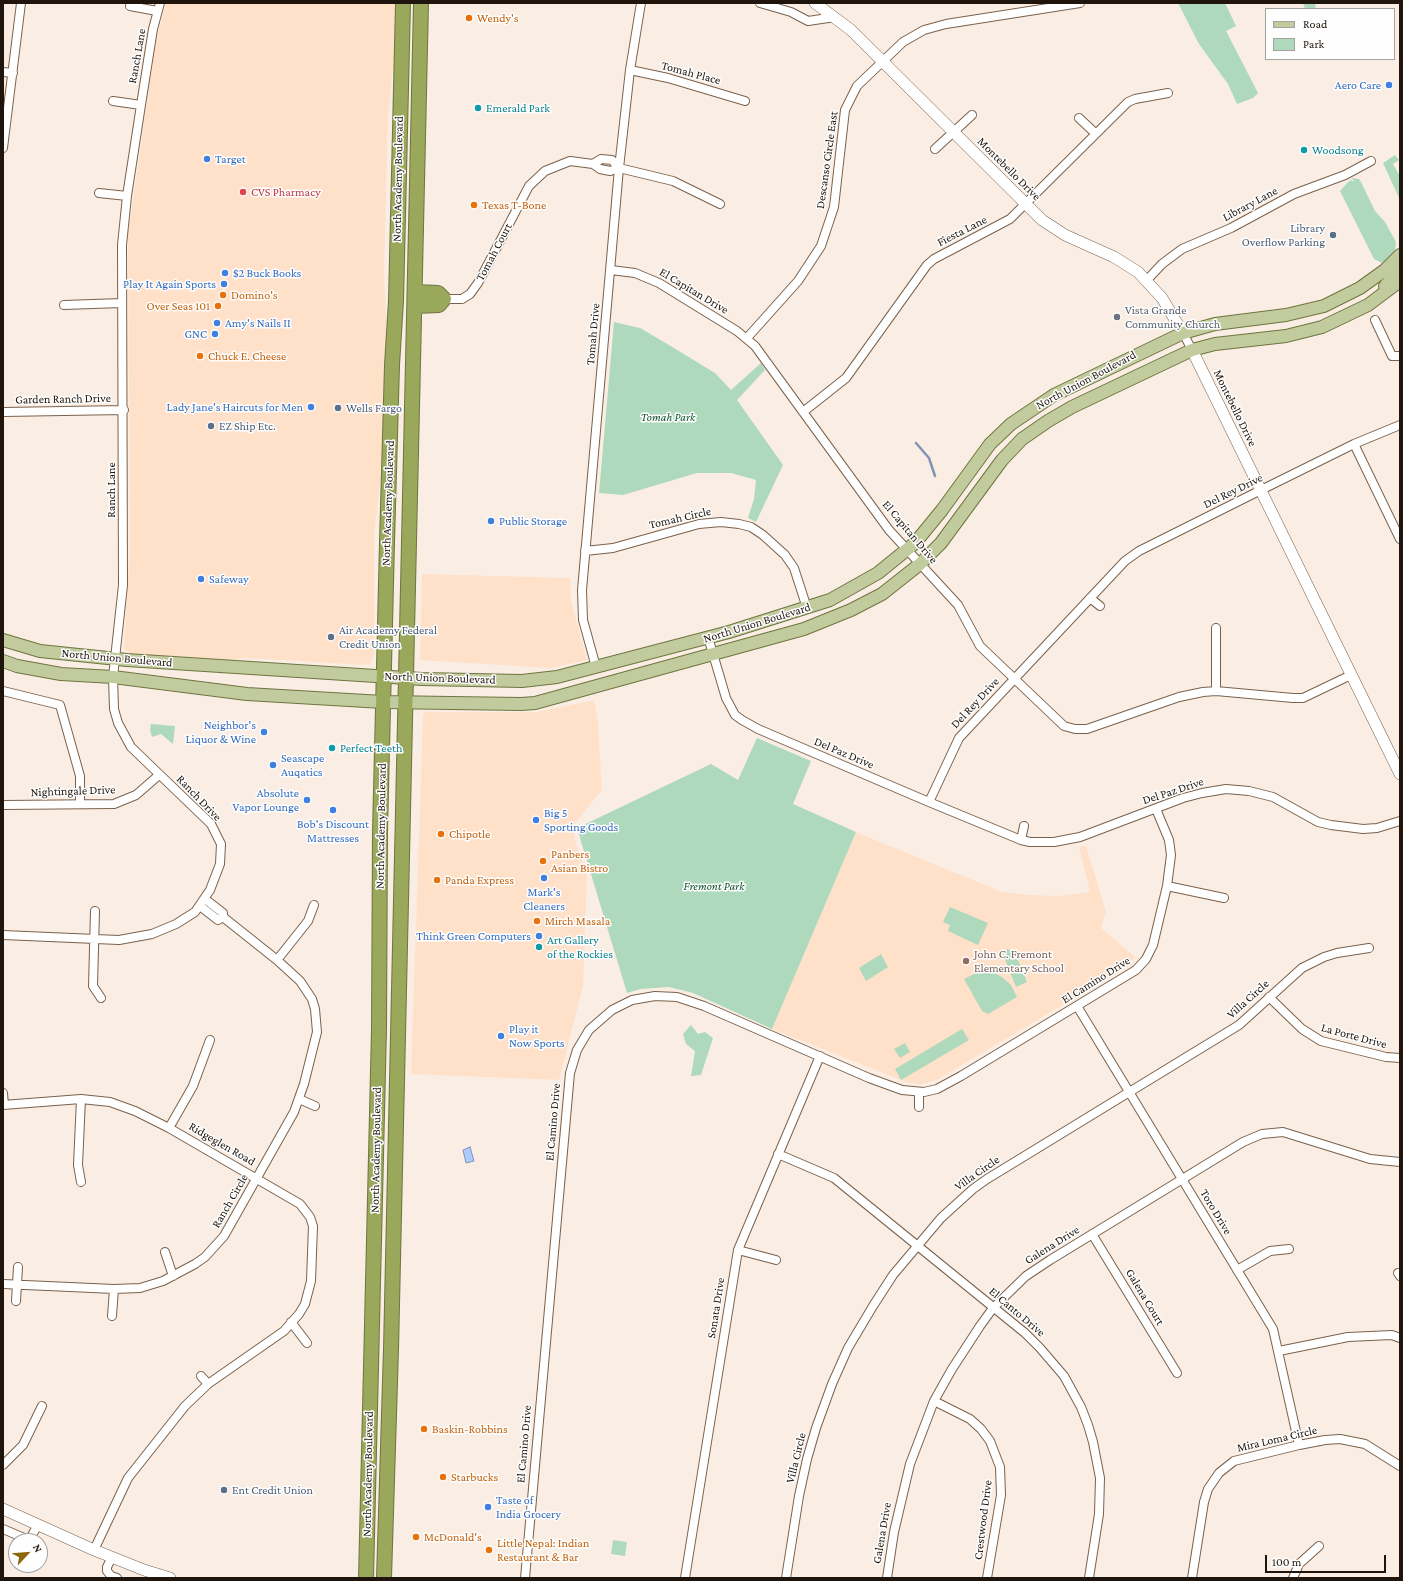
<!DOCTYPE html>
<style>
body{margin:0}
#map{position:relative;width:1403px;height:1581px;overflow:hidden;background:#faeee4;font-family:"Crimson Pro",serif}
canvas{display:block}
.frame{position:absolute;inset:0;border:4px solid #1f150c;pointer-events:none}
.legend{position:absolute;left:1265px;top:8px;width:130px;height:52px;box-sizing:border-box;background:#fefefe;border:1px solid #a5a19d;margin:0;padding:5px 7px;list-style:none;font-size:12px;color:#1f150c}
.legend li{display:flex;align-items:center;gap:8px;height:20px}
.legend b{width:20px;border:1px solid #a5a19d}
.north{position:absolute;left:8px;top:1533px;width:40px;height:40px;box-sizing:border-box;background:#fefefe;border:1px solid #a5a19d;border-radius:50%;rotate:64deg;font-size:11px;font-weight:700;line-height:16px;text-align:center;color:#1f150c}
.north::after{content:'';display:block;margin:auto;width:14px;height:18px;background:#8c6607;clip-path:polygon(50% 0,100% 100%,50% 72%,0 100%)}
.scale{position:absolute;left:1265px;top:1555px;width:121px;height:18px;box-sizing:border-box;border:2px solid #1f150c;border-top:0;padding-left:5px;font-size:12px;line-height:14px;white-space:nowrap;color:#1f150c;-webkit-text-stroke:3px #fefefe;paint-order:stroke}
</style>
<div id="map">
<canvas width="1403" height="1581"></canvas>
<div class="frame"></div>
<ul class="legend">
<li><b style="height:5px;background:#c2cb9d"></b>Road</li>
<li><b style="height:11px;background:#aed9bd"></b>Park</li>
</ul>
<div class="north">N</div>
<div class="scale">100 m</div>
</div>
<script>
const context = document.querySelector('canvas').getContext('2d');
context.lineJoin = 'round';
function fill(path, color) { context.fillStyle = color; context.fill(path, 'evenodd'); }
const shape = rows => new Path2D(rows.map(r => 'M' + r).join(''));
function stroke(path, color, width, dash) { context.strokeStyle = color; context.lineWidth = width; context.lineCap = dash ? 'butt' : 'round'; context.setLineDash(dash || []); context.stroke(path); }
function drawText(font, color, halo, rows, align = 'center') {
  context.font = font + ' "Crimson Pro",serif'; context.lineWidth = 3; context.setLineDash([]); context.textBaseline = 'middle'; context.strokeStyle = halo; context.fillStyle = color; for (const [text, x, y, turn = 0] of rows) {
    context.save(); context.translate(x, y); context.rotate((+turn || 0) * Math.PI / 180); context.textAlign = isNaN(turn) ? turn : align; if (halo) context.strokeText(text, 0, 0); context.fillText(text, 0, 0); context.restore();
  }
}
fill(shape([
 [166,3,397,3,395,49,388,116,384,275,387,332,380,482,374,535,374,656,370,664,365,665,247,658,219,661,129,653,124,649,130,548,128,234,156,41],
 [422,574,570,578,571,601,587,660,550,668,420,660],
 [594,700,598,723,602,790,573,826,576,844,587,873,583,986,559,1080,411,1074,423,715,426,712,537,712],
 [856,832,1002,892,1030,895,1059,896,1090,892,1079,847,1086,846,1106,912,1101,928,1135,957,1128,966,937,1080,923,1084,916,1084,906,1082,772,1029]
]), '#ffe1ca');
fill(shape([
 [1178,3,1225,3,1236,26,1226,31,1258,93,1253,98,1237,104,1228,84,1199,44],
 [1303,3,1315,3,1316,9,1305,9],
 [1395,155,1399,160,1393,164,1400,176,1400,200,1383,163],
 [1352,178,1359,179,1361,182,1375,211,1385,222,1396,242,1395,250,1382,263,1374,259,1340,191,1348,182,1351,180,1354,182],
 [614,322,640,328,669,345,715,373,731,390,761,363,765,370,737,400,783,465,756,522,748,518,754,499,756,480,731,473,697,473,623,495,599,493],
 [151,724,175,726,173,744,161,734,152,737,150,730],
 [757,738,811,761,793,804,856,832,772,1029,693,993,669,987,641,989,627,993,577,828,711,764,738,780],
 [950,907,988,923,978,945,948,931,950,925,943,922],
 [1008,949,1015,953,1027,982,1016,987,1002,952],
 [881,954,888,967,866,981,859,968],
 [986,971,995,973,1003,978,1011,985,1017,997,988,1014,982,1011,964,979,976,973],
 [691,1025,698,1034,705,1032,713,1038,701,1075,691,1076,695,1051,686,1044,683,1034],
 [962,1029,969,1040,901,1080,895,1069],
 [905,1043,910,1052,900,1058,894,1049],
 [613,1540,627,1542,625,1556,611,1554]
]), '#aed9bd');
const water = shape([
 [470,1147,474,1161,466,1163,463,1150,470,1147]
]);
fill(water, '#abcafd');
stroke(water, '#8194b5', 1);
stroke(shape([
 [916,443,929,458,935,476]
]), '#8194b5', 2.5);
const street = shape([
 [760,3,791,12,808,21,835,17],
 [130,6,157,11],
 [630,70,668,78,745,101],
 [3,72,13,73],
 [113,101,141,105],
 [1079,118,1095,133],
 [3,148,21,3],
 [935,149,972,115],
 [593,164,601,159,612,160,619,168,673,181,720,204],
 [99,193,127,196],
 [611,270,635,273,659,283,737,331,755,346,889,530,958,605,980,646,1064,726,1075,729,1087,729,1179,697,1203,692,1216,691,1293,698,1303,698,1351,675],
 [1147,280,1162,264,1182,249,1231,228,1294,194,1345,175,1371,161],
 [444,299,462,299,470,294,478,283,529,186,545,171,570,161,593,164,600,169,610,171,619,168],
 [64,305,122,303],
 [1375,320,1392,356,1400,356],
 [1183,333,1192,350],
 [747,338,798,281,821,246,834,207,845,110,857,86,903,42,924,30,946,24,1080,3],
 [3,412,124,410],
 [803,412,846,378,927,265,934,259,1010,219,1128,102,1135,99,1168,93],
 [1354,444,1400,539],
 [585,551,613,548,699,524,721,522,739,524,751,527,763,535,785,555,794,568,807,608],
 [1090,598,1100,606],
 [708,637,726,698,735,715,742,720,758,729,929,802,1021,840,1030,842,1054,842,1080,837,1183,798,1202,793,1226,789,1249,791,1273,797,1318,822,1331,825,1363,829,1377,828,1400,821],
 [596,667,583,620,582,590,619,168,630,70,641,3],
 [3,691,60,705,80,776,80,804],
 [1216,691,1216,628],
 [929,802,959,738,1125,561,1139,551,1261,490,1354,444,1400,425],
 [3,805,114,804,136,795,159,775],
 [1021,840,1024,826],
 [1167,886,1224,898],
 [200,906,218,920,223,917],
 [95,911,93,986,101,998],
 [3,935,119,940,152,934,176,924,195,912,210,890,220,864,221,844,211,824,131,747,118,723,114,709,113,677,123,585,122,245,127,196,141,105,153,29,160,3],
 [277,960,308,921,314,905],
 [1269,997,1302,1029,1321,1041,1386,1057,1400,1058],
 [1077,1006,1273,1329,1299,1445],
 [3,1093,4,1105],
 [81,1099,78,1165,81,1182],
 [299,1099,315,1106],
 [3,1105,81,1099,110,1102,135,1111,169,1128,300,1204,310,1217,313,1226,311,1281,305,1304,299,1314,284,1331,208,1384,185,1406,128,1478,94,1550],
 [919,1107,919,1092],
 [169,1128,193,1086,210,1040],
 [778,1154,834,1178,1025,1333,1040,1348,1064,1376,1081,1407,1088,1425,1093,1442,1100,1478,1099,1514,1089,1578],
 [1092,1234,1177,1373],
 [738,1250,776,1260],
 [165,1252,173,1276],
 [1237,1270,1270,1251,1289,1249],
 [1398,1273,1400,1276],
 [3,1284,114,1289,140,1288,163,1281,195,1264,205,1257,224,1236,294,1112,304,1084,317,1032,315,1009,312,999,300,981,277,960,223,917,223,913,205,899],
 [16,1301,18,1267],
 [112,1316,114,1289],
 [291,1322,307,1343],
 [1279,1351,1348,1337,1392,1335,1400,1338],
 [201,1376,208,1384],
 [934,1401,970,1419,981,1429,990,1441,1000,1467,1001,1495,987,1578],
 [3,1465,23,1445,42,1406],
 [3,1529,29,1540,38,1525],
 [112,1557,107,1567,107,1571,111,1576,117,1578],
 [525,1578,570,1073,577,1050,589,1030,612,1010,632,1000,655,996,677,997,704,1006,869,1078,902,1090,924,1092,937,1089,961,1076,1136,970,1146,959,1153,945,1167,886,1171,855,1169,840,1156,809],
 [685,1578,738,1250,820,1056],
 [786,1578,799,1496,807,1459,816,1428,832,1384,848,1348,873,1306,893,1275,941,1218,973,1189,987,1179,1239,1025,1302,968,1324,957,1337,953,1369,948],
 [887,1578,894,1532,910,1464,934,1401,952,1369,980,1326,993,1308,1026,1276,1050,1260,1243,1142,1262,1134,1283,1132,1370,1159,1400,1162],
 [1192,1578,1204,1502,1208,1489,1219,1473,1234,1461,1299,1445,1325,1440,1340,1439,1365,1444,1400,1466],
 [1293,1578,1299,1564,1319,1546]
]);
const secondary = shape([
 [815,3,851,30,1042,220,1065,235,1114,257,1138,272,1162,298,1183,333],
 [1192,350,1400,774],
 [3,1509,94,1550,144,1570,170,1578]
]);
const primary = shape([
 [1385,286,1400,270],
 [3,640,40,651,127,660,422,679,522,681,557,677,729,632,830,600,878,573,915,543,942,510,990,444,1011,424,1054,395,1183,333,1215,324,1286,315,1324,306,1360,288,1385,270,1400,255],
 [3,661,17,666,61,674,113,677,247,694,383,702,521,704,535,703,804,629,851,610,882,594,920,564,941,543,1002,460,1022,439,1048,421,1072,407,1192,350,1215,344,1286,336,1322,327,1368,305,1400,281]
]);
const highway = shape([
 [416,306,439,305,444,299,438,293,416,292],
 [366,1578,379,1029,380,832,387,542,392,365,396,301,403,3],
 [384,1578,391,1349,421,3]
]);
stroke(street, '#7b614b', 10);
stroke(secondary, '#7b614b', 12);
stroke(primary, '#6e753f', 14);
stroke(highway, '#6e753f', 16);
stroke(street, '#fff', 8);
stroke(secondary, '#fff', 11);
stroke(primary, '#c2cb9d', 12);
stroke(highway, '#99a85b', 14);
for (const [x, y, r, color] of [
 [469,18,4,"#e8710a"],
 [1389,85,4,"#3f7fe0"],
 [478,108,4,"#0f9aa8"],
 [1304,150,4,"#0f9aa8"],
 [207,159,4,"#3f7fe0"],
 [243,192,4,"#e0444e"],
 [474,205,4,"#e8710a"],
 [1333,235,4,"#5c6f8a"],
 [225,273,4,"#3f7fe0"],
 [224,284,4,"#3f7fe0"],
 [223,295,4,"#e8710a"],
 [218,306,4,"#e8710a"],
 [1117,317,4,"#6b7280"],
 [217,323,4,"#3f7fe0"],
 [215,334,4,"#3f7fe0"],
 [200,356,4,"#e8710a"],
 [311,407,4,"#3f7fe0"],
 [338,408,4,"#5c6f8a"],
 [211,426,4,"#5c6f8a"],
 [491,521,4,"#3f7fe0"],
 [201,579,4,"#3f7fe0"],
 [331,637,4,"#5c6f8a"],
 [264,732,4,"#3f7fe0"],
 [332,748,4,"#0f9aa8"],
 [273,765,4,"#3f7fe0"],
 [307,800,4,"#3f7fe0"],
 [333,810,4,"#3f7fe0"],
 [536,820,4,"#3f7fe0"],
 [441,834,4,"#e8710a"],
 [543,861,4,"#e8710a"],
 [544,878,4,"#3f7fe0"],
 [437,880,4,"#e8710a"],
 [537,921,4,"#e8710a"],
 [539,936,4,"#3f7fe0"],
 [539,947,4,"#0f9aa8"],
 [966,961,4,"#8d6e63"],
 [501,1036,4,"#3f7fe0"],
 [424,1429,4,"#e8710a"],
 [443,1477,4,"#e8710a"],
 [224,1490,4,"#5c6f8a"],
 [488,1507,4,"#3f7fe0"],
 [416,1537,4,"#e8710a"],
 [489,1550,4,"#e8710a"]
]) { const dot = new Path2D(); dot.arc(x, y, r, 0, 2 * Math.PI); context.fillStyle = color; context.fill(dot); stroke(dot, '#fefefe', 1.5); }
drawText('12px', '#c56008', '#fefefe', [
 ["Wendy's",477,18],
 ["Texas T-Bone",482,205],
 ["Domino's",231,295],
 ["Over Seas 101",210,306,"right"],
 ["Chuck E. Cheese",208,356],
 ["Chipotle",449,834],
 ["Panbers",551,854],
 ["Asian Bistro",551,868],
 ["Panda Express",445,880],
 ["Mirch Masala",545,921],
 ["Baskin-Robbins",432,1429],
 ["Starbucks",451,1477],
 ["McDonald's",424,1537],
 ["Little Nepal: Indian",497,1543],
 ["Restaurant & Bar",497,1557]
], 'left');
drawText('12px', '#1f150c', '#fefefe', [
 ["Ranch Lane",137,56,-80],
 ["Tomah Place",691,73,15],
 ["Descanso Circle East",827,160,-82],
 ["Montebello Drive",1009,169,45],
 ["North Academy Boulevard",398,179,-89],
 ["Library Lane",1250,204,-28],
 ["Fiesta Lane",962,231,-27],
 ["Tomah Court",494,252,-62],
 ["El Capitan Drive",694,291,31],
 ["Tomah Drive",593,334,-85],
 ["North Union Boulevard",1086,380,-28],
 ["Garden Ranch Drive",63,399,-1],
 ["Montebello Drive",1235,408,64],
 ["Ranch Lane",111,490,-90],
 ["Del Rey Drive",1233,491,-26],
 ["North Academy Boulevard",388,503,-88],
 ["Tomah Circle",680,518,-13],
 ["El Capitan Drive",910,532,50],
 ["North Union Boulevard",757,623,-17],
 ["North Union Boulevard",117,658,5],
 ["North Union Boulevard",440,678,2],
 ["Del Rey Drive",975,703,-47],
 ["Del Paz Drive",844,753,23],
 ["Nightingale Drive",73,791,-2],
 ["Del Paz Drive",1173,791,-18],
 ["Ranch Drive",199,798,46],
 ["North Academy Boulevard",381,826,-89],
 ["El Camino Drive",1096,980,-32],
 ["Villa Circle",1248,999,-42],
 ["La Porte Drive",1354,1036,15],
 ["El Camino Drive",553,1122,-85],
 ["Ridgeglen Road",222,1144,30],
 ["North Academy Boulevard",376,1150,-89],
 ["Villa Circle",977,1173,-35],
 ["Ranch Circle",230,1201,-60],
 ["Toro Drive",1216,1212,59],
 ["Galena Drive",1052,1245,-32],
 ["Galena Court",1145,1297,59],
 ["Sonata Drive",716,1308,-81],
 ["El Canto Drive",1017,1312,40],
 ["Mira Loma Circle",1277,1439,-13],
 ["El Camino Drive",524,1444,-85],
 ["Villa Circle",796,1458,-76],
 ["North Academy Boulevard",368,1474,-89],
 ["Crestwood Drive",983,1520,-83],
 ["Galena Drive",882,1533,-80]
]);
drawText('12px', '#366cbe', '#fefefe', [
 ["Aero Care",1381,85,"right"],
 ["Target",215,159],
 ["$2 Buck Books",233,273],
 ["Play It Again Sports",216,284,"right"],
 ["Amy's Nails II",225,323],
 ["GNC",207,334,"right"],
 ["Lady Jane's Haircuts for Men",303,407,"right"],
 ["Public Storage",499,521],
 ["Safeway",209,579],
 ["Neighbor's",256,725,"right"],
 ["Liquor & Wine",256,739,"right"],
 ["Seascape",281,758],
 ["Auqatics",281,772],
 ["Absolute",299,793,"right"],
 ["Vapor Lounge",299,807,"right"],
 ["Big 5",544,813],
 ["Sporting Goods",544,827],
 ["Bob's Discount",333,824,"center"],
 ["Mattresses",333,838,"center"],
 ["Mark's",544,892,"center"],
 ["Cleaners",544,906,"center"],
 ["Think Green Computers",531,936,"right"],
 ["Play it",509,1029],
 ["Now Sports",509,1043],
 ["Taste of",496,1500],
 ["India Grocery",496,1514]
], 'left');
drawText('12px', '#0d838f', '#fefefe', [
 ["Emerald Park",486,108],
 ["Woodsong",1312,150],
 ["Perfect Teeth",340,748],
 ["Art Gallery",547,940],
 ["of the Rockies",547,954]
], 'left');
drawText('12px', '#be3a42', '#fefefe', [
 ["CVS Pharmacy",251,192]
], 'left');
drawText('12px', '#4e5e75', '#fefefe', [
 ["Library",1325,228,"right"],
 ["Overflow Parking",1325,242,"right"],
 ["Wells Fargo",346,408],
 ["EZ Ship Etc.",219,426],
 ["Air Academy Federal",339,630],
 ["Credit Union",339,644],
 ["Ent Credit Union",232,1490]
], 'left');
drawText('12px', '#5b616d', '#fefefe', [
 ["Vista Grande",1125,310],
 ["Community Church",1125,324]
], 'left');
drawText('italic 12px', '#0d5230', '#fefefe', [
 ["Tomah Park",668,417],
 ["Fremont Park",714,886]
]);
drawText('12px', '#785e54', '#fefefe', [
 ["John C. Fremont",974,954],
 ["Elementary School",974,968]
], 'left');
</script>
